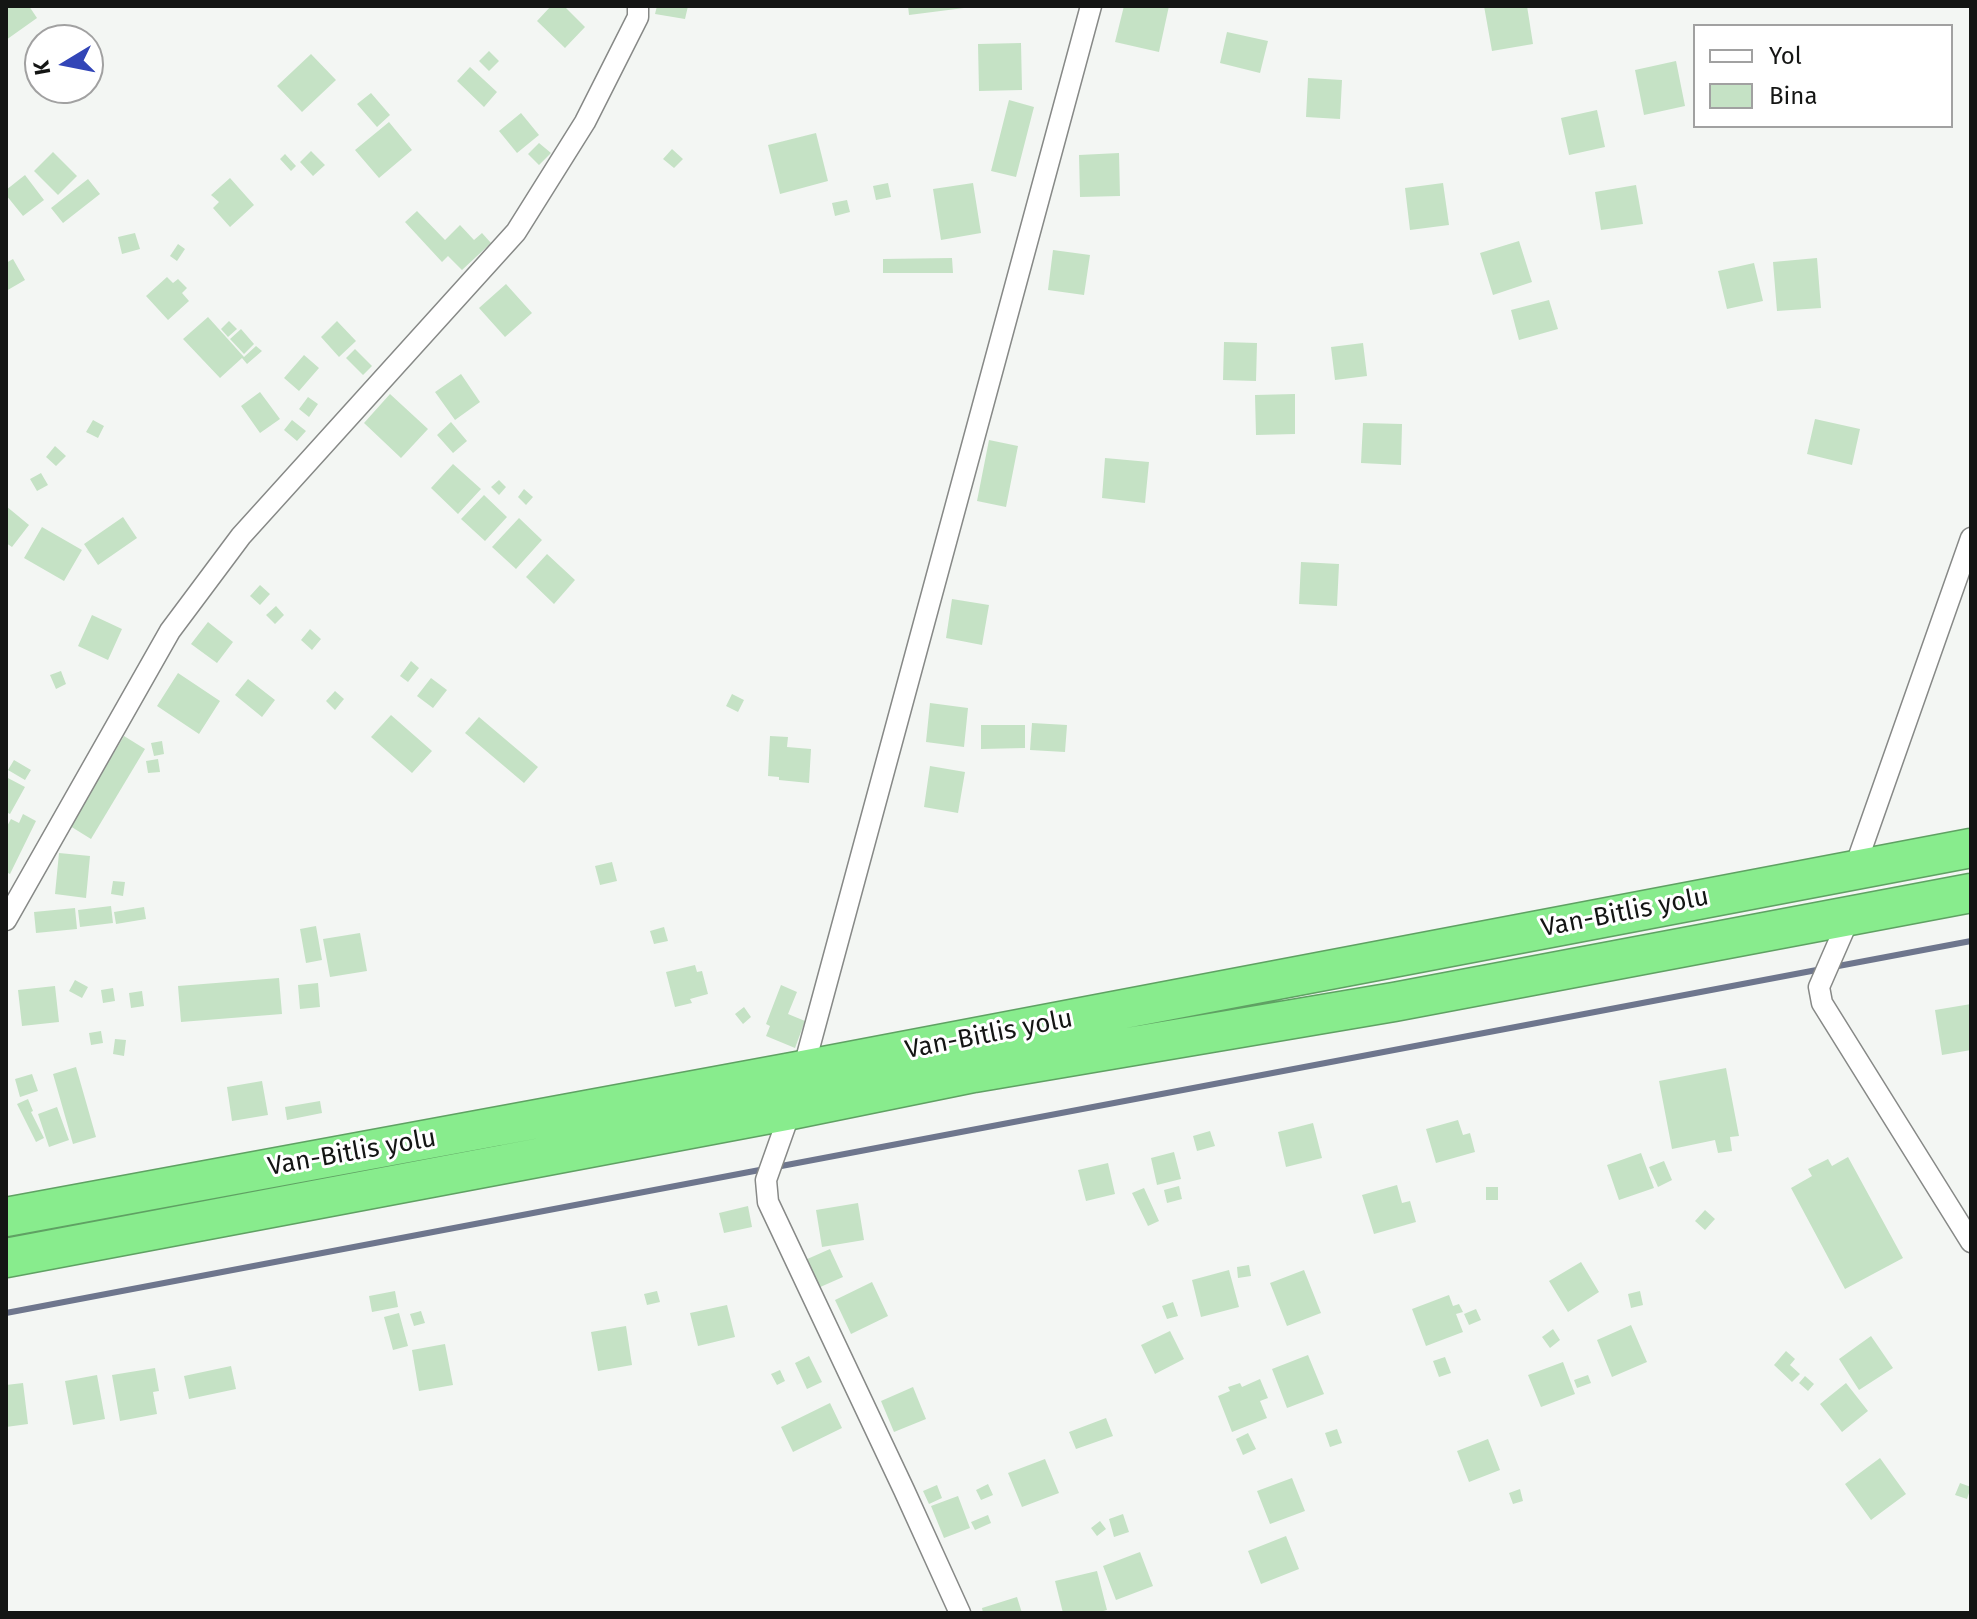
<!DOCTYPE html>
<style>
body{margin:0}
#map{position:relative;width:1977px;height:1619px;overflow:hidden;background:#f3f6f3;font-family:"Fira Sans",sans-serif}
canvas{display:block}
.frame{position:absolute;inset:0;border:8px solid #141514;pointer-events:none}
.legend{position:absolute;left:1693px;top:24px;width:260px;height:104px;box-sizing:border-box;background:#fff;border:2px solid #a1a1a1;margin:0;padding:10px 14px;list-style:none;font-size:24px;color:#141514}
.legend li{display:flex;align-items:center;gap:16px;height:40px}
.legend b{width:40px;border:2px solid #a1a1a1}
.north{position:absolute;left:24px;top:24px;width:80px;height:80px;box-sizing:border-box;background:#fff;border:2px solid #a1a1a1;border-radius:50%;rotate:260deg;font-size:22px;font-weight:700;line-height:32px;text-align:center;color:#141514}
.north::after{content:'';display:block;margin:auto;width:28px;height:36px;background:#3245b7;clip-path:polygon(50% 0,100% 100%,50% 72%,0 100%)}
</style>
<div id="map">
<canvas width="1977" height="1619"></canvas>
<div class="frame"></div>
<ul class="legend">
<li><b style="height:10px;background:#fff"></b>Yol</li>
<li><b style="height:22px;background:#c5e2c5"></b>Bina</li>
</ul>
<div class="north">K</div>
</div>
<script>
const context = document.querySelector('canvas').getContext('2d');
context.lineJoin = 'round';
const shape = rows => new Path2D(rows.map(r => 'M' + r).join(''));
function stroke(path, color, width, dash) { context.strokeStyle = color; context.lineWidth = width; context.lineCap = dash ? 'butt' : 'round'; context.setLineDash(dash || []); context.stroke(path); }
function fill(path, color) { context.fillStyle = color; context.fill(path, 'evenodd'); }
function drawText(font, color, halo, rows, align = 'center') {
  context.font = font + ' "Fira Sans",sans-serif'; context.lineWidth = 6; context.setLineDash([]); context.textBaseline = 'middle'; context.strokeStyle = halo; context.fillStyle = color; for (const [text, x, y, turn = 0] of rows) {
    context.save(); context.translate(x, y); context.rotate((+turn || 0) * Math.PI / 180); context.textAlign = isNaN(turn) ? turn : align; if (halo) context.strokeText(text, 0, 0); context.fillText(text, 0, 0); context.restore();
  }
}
stroke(shape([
 [1833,967,1971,941],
 [776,1167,1822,969],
 [6,1313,765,1169]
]), '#6e768d', 6);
fill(shape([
 [6,6,29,6,37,18,6,40],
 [551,6,564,6,585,27,565,48,537,21],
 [657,6,688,6,685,19,655,14],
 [908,6,964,6,964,8,909,15],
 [1124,6,1169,6,1159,52,1115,42],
 [1484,6,1527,6,1533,44,1492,51],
 [1227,32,1268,41,1260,73,1220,63],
 [1021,43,1022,90,979,91,978,44],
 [489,51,499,61,489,71,479,61],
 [311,54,336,80,302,112,277,86],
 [1676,61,1685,106,1644,115,1635,70],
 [470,67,497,92,484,107,457,81],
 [1308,78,1342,80,1340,119,1306,117],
 [371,93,390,115,377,127,357,104],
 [1009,100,1034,107,1016,177,991,171],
 [1597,110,1605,147,1569,155,1561,118],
 [521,113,539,135,517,153,499,131],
 [389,122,412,150,379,178,355,150],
 [816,133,828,181,780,194,768,145],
 [539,143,551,153,539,165,528,154],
 [672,149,683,159,674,168,663,159],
 [311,151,325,165,313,176,300,162],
 [53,152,77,176,58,195,34,171],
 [1119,153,1120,196,1080,197,1079,155],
 [285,154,296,166,291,171,280,159],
 [25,175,44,200,23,216,6,195,6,190],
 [230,178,254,205,230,227,213,208,219,202,211,195],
 [88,179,100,194,63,223,51,208],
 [888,183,891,197,876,200,873,186],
 [973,183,981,233,941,240,933,189],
 [1443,183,1449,225,1410,230,1405,188],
 [1636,185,1643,224,1601,230,1595,192],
 [847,200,850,212,835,216,832,203],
 [417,211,445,240,460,225,474,240,482,233,491,243,462,270,448,256,442,262,405,222],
 [135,233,140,249,122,254,118,237],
 [1519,241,1532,282,1493,295,1480,253],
 [178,244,185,249,177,261,170,256],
 [1053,250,1090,255,1084,295,1048,290],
 [952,258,953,273,883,273,883,259],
 [1817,258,1821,308,1777,311,1773,262],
 [13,259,25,280,6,291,6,263],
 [1754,263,1763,301,1727,309,1718,271],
 [167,277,173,283,178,279,187,288,182,293,189,301,168,320,146,296],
 [506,284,532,313,505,337,479,308],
 [1549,300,1558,329,1519,340,1511,310],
 [208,317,244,357,256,346,262,351,247,364,242,358,220,378,183,339],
 [229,321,237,329,228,337,221,329],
 [337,321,356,341,339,357,321,337],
 [241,329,254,344,244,354,230,339],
 [1224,342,1257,343,1256,381,1223,380],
 [1363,343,1367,376,1335,380,1331,347],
 [355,349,372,366,363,375,346,358],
 [304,355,319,368,299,391,284,378],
 [461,374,480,402,455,420,435,392],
 [260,392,280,419,260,433,241,406],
 [390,394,428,429,401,458,364,423],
 [1295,394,1295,434,1256,435,1255,395],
 [308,397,318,404,309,417,299,409],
 [1815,419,1860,429,1852,465,1807,454],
 [93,420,104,426,98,438,86,432],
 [292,420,306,431,297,441,284,430],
 [451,422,467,441,453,453,437,435],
 [1363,423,1402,424,1401,465,1361,463],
 [989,440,1018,446,1006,507,977,501],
 [55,446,66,456,56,466,46,457],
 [1105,458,1149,462,1145,503,1102,498],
 [453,464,481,489,458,514,431,488],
 [41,473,48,485,37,491,30,479],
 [499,480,506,487,499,495,491,487],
 [524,489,533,497,526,505,518,497],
 [484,495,507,517,485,541,461,519],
 [6,506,29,525,12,547,6,543],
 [123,517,137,538,98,565,84,544],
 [519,518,542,540,516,569,492,547],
 [42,527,82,550,64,581,24,558],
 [547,554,575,580,554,604,526,577],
 [1301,562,1339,564,1337,606,1299,604],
 [260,585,270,594,260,605,250,596],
 [952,599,989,605,982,645,946,638],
 [276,606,284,615,275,624,266,615],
 [92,615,122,629,108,660,78,646],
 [208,622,233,642,217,663,191,644],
 [310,629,321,639,312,650,301,640],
 [411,661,419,668,408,682,400,676],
 [61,671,66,684,56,689,50,675],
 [178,673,220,701,199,734,157,706],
 [431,678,447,690,433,708,417,696],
 [248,679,275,700,262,717,235,695],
 [335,691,344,699,335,710,326,701],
 [732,694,744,700,738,712,726,706],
 [930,703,968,708,964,747,926,742],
 [391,715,432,751,412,773,371,737],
 [479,717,538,767,524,783,465,733],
 [1032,723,1067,725,1065,752,1030,750],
 [981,725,1025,725,1025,748,981,749],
 [124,736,145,749,91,839,70,826],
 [770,736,788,737,787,747,811,749,809,783,779,780,779,777,768,776],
 [162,741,164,754,154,756,151,743],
 [158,759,160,772,148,773,146,761],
 [14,760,31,770,25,780,8,770],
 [930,766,965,772,958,813,924,807],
 [6,777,25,787,10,814,6,812],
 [23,814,36,821,10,874,6,872,6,828,11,819,19,823],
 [59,853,90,856,86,898,55,894],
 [612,862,617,881,600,885,595,866],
 [113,881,125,882,123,896,111,894],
 [111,906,113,923,80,927,78,910],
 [144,907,146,919,116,924,114,912],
 [75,908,77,929,36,933,34,912],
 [316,926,322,960,306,963,300,929],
 [664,927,668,941,654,944,650,931],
 [360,933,367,971,330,977,323,939],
 [695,965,697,972,702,971,708,994,690,999,692,1003,675,1007,666,972],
 [279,978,282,1014,181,1022,178,986],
 [75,980,88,987,82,998,69,991],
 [318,983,320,1007,300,1009,298,985],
 [781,985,797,992,788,1014,805,1021,795,1048,766,1036,770,1026,766,1024],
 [55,986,59,1022,22,1026,18,990],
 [113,988,115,1001,103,1003,101,990],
 [142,991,144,1006,131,1008,129,993],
 [1971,1004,1971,1050,1942,1055,1935,1010],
 [744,1007,751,1017,743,1024,735,1014],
 [101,1031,103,1043,91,1045,89,1033],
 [115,1039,126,1040,124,1056,113,1054],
 [76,1067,96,1137,73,1144,53,1074],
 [1726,1068,1739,1136,1730,1137,1732,1151,1718,1153,1715,1140,1672,1149,1659,1081],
 [32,1074,38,1091,20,1097,15,1079],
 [262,1081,268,1115,232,1121,227,1087],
 [28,1099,33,1111,31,1112,44,1138,36,1142,17,1104],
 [320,1101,322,1113,287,1120,285,1107],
 [57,1107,69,1140,49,1147,38,1114],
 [1458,1120,1463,1135,1470,1133,1475,1152,1436,1163,1426,1129],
 [1313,1123,1322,1158,1286,1167,1278,1132],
 [1210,1131,1215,1146,1197,1151,1193,1136],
 [1174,1152,1181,1179,1157,1185,1151,1158],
 [1641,1153,1654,1188,1619,1200,1607,1165],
 [1848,1157,1903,1258,1845,1289,1791,1188,1812,1176,1808,1169,1828,1159,1832,1166],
 [1664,1161,1672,1180,1658,1187,1649,1167],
 [1108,1163,1115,1194,1086,1201,1078,1170],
 [1397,1185,1402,1203,1410,1201,1416,1222,1374,1234,1362,1195],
 [1179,1186,1182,1199,1167,1203,1164,1190],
 [1486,1187,1498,1187,1498,1200,1486,1200],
 [1144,1188,1159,1221,1148,1226,1132,1193],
 [858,1203,864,1240,822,1247,816,1210],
 [748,1206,752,1227,724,1233,719,1213],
 [1705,1210,1715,1219,1705,1230,1695,1221],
 [830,1249,843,1277,818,1288,805,1260],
 [1581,1262,1599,1292,1568,1312,1549,1281],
 [1249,1265,1251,1276,1238,1278,1237,1267],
 [1229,1270,1239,1307,1201,1317,1192,1280],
 [1304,1270,1321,1313,1287,1326,1270,1283],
 [872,1282,888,1316,851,1334,835,1300],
 [395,1291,398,1307,372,1312,369,1296],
 [657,1291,660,1302,647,1305,644,1294],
 [1640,1291,1643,1305,1631,1308,1628,1294],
 [1449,1295,1453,1306,1459,1304,1463,1312,1456,1314,1463,1332,1426,1346,1412,1309],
 [1173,1302,1178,1316,1167,1319,1162,1306],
 [727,1305,735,1337,698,1346,690,1313],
 [1476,1309,1481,1320,1469,1325,1464,1314],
 [421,1311,425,1323,414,1326,410,1314],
 [399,1313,408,1346,393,1350,384,1317],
 [1631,1325,1647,1362,1612,1377,1597,1340],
 [626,1326,632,1365,598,1371,591,1332],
 [1553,1329,1560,1340,1550,1348,1542,1337],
 [1170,1331,1184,1359,1155,1374,1141,1345],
 [1871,1336,1893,1368,1859,1390,1839,1359],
 [445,1344,453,1385,419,1391,412,1350],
 [1786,1351,1795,1359,1790,1365,1800,1374,1792,1382,1774,1365],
 [1308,1355,1324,1394,1287,1408,1272,1369],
 [809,1356,822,1382,807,1389,795,1363],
 [1445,1357,1451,1373,1439,1377,1433,1361],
 [1563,1362,1575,1394,1541,1407,1528,1375],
 [231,1366,236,1389,189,1399,184,1376],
 [155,1368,159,1391,153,1392,157,1414,120,1421,112,1375],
 [780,1370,785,1381,777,1385,771,1374],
 [97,1375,105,1419,73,1425,65,1381],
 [1588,1375,1591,1383,1577,1388,1574,1380],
 [1805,1376,1814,1384,1808,1391,1799,1383],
 [1260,1379,1268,1398,1260,1401,1267,1418,1232,1432,1218,1396,1230,1391,1228,1387,1240,1383,1242,1387],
 [23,1383,28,1424,6,1427,6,1385],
 [1846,1383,1868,1411,1842,1432,1820,1404],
 [913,1387,926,1419,894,1432,881,1401],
 [830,1403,842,1428,793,1452,781,1427],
 [1106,1418,1113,1436,1076,1449,1069,1432],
 [1337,1429,1342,1443,1330,1447,1325,1433],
 [1248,1433,1256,1449,1243,1455,1236,1439],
 [1488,1439,1500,1470,1469,1482,1457,1451],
 [1880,1458,1906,1494,1871,1520,1845,1484],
 [1045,1459,1059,1493,1022,1507,1008,1473],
 [1292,1478,1305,1511,1270,1524,1257,1491],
 [1960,1483,1971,1487,1967,1499,1955,1495],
 [988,1484,993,1495,981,1500,976,1490],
 [937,1485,942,1498,929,1504,923,1491],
 [1520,1489,1523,1501,1513,1504,1509,1493],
 [958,1496,970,1528,944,1538,931,1506],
 [1123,1514,1129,1532,1114,1537,1109,1519],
 [988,1515,991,1523,975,1530,971,1522],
 [1100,1521,1106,1529,1097,1536,1091,1528],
 [1286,1536,1299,1569,1261,1584,1248,1551],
 [1140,1552,1153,1586,1116,1600,1103,1566],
 [1097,1571,1107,1610,1096,1613,1063,1613,1055,1581],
 [1017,1597,1022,1613,983,1613,982,1608]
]), '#c5e2c5');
const street = shape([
 [1854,870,1971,538],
 [1850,916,1819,987,1822,1003,1971,1242],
 [6,920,170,631,241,536,516,232,585,122,638,17,638,6],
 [802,1074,1091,6],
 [793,1104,766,1180,768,1202,904,1490,960,1613]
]);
const highway = shape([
 [6,1217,803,1070,1971,848],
 [6,1258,791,1110,974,1073,1394,1002,1971,893]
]);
stroke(street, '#878987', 23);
stroke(highway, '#5fa163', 41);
stroke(street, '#fff', 20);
stroke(highway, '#88ec8d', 38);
drawText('26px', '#141514', '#fff', [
 ["Van-Bitlis yolu",1625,913,-11],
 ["Van-Bitlis yolu",989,1035,-11],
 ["Van-Bitlis yolu",352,1153,-10]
]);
</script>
